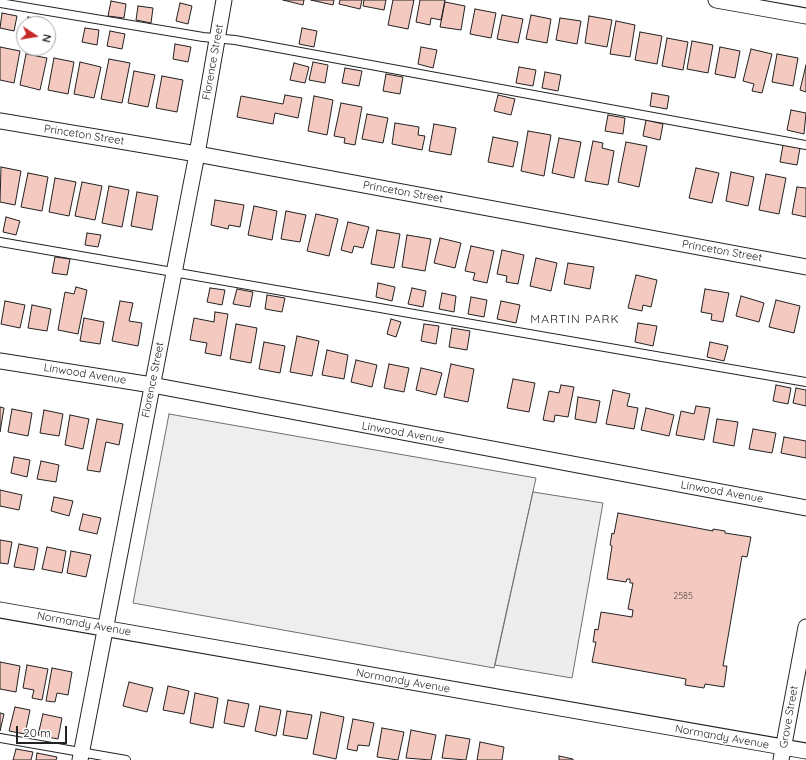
<!DOCTYPE html>
<style>
body{margin:0}
#map{position:relative;width:806px;height:760px;overflow:hidden;background:#fff;font-family:Quicksand,sans-serif}
canvas{display:block}
.north{position:absolute;left:16px;top:16px;width:40px;height:40px;box-sizing:border-box;background:#fff;border:1px solid #a7a7a7;border-radius:50%;rotate:102deg;font-size:11px;font-weight:700;line-height:16px;text-align:center;color:#222}
.north::after{content:'';display:block;margin:auto;width:14px;height:18px;background:#c62828;clip-path:polygon(50% 0,100% 100%,50% 72%,0 100%)}
.scale{position:absolute;left:16px;top:726px;width:51px;height:18px;box-sizing:border-box;border:2px solid #222;border-top:0;padding-left:5px;font-size:12px;line-height:14px;white-space:nowrap;color:#222;-webkit-text-stroke:3px #fff;paint-order:stroke}
</style>
<div id="map">
<canvas width="806" height="760"></canvas>
<div class="north">N</div>
<div class="scale">20 m</div>
</div>
<script>
const context = document.querySelector('canvas').getContext('2d');
context.lineJoin = 'round';
function fill(path, color) { context.fillStyle = color; context.fill(path, 'evenodd'); }
const shape = rows => new Path2D(rows.map(r => 'M' + r).join(''));
function stroke(path, color, width, dash) { context.strokeStyle = color; context.lineWidth = width; context.lineCap = dash ? 'butt' : 'round'; context.setLineDash(dash || []); context.stroke(path); }
function drawText(font, color, halo, rows, align = 'center') {
  context.font = font + ' Quicksand,sans-serif'; context.lineWidth = 3; context.setLineDash([]); context.textBaseline = 'middle'; context.strokeStyle = halo; context.fillStyle = color; for (const [text, x, y, turn = 0] of rows) {
    context.save(); context.translate(x, y); context.rotate((+turn || 0) * Math.PI / 180); context.textAlign = isNaN(turn) ? turn : align; if (halo) context.strokeText(text, 0, 0); context.fillText(text, 0, 0); context.restore();
  }
}
const green = shape([
 [169,414,536,478,494,668,133,603,169,414]
]);
fill(green, '#eee');
stroke(green, '#6f6f6f', 1);
const parking = shape([
 [533,492,603,503,572,678,495,665,533,492]
]);
fill(parking, '#ededed');
stroke(parking, '#6f6f6f', 1);
const building = shape([
 [283,0,304,0,303,5,283,0],
 [311,0,334,0,333,5,311,0],
 [340,0,362,0,360,9,339,4,340,0],
 [364,0,386,0,384,10,363,6,364,0],
 [393,0,414,0,408,29,388,25,393,0],
 [420,0,445,0,441,20,431,18,430,25,416,22,420,0],
 [111,1,126,4,124,18,108,16,111,1],
 [445,2,465,6,461,30,440,27,445,2],
 [180,3,192,6,188,24,176,21,180,3],
 [138,6,153,8,151,23,136,20,138,6],
 [475,9,496,13,491,38,470,34,475,9],
 [2,13,17,16,14,31,0,28,2,13],
 [502,15,523,19,518,43,497,39,502,15],
 [531,15,551,19,547,43,526,39,531,15],
 [589,16,612,20,607,47,585,43,589,16],
 [28,17,43,20,43,24,27,24,28,17],
 [560,18,581,21,577,44,556,40,560,18],
 [616,21,635,25,630,57,610,54,616,21],
 [85,28,99,30,97,45,82,42,85,28],
 [302,28,317,31,314,47,299,44,302,28],
 [110,31,125,34,122,49,107,46,110,31],
 [640,32,662,36,657,64,635,60,640,32],
 [667,38,688,42,683,70,662,66,667,38],
 [692,41,713,45,708,73,687,69,692,41],
 [175,44,191,47,188,62,173,59,175,44],
 [0,47,20,51,14,83,0,80,0,47],
 [421,47,437,50,433,68,418,64,421,47],
 [720,47,740,51,735,78,715,74,720,47],
 [751,49,772,54,762,93,752,91,754,84,743,81,751,49],
 [26,54,47,58,40,90,20,85,26,54],
 [777,54,798,58,793,86,772,82,777,54],
 [54,58,74,62,68,94,48,90,54,58],
 [109,59,130,63,122,103,101,99,109,59],
 [80,62,101,67,94,98,74,94,80,62],
 [313,62,328,65,325,83,309,80,313,62],
 [294,63,309,67,305,83,290,80,294,63],
 [806,65,806,92,800,90,806,65],
 [519,67,536,70,533,86,516,83,519,67],
 [345,68,362,71,359,86,342,83,345,68],
 [134,71,155,75,148,107,128,103,134,71],
 [545,72,561,75,558,91,542,88,545,72],
 [386,74,403,77,400,94,383,91,386,74],
 [162,76,183,80,177,112,156,108,162,76],
 [652,93,669,96,667,109,650,106,652,93],
 [285,95,302,98,298,118,275,113,273,124,237,117,241,96,283,104,285,95],
 [498,95,515,99,511,115,494,111,498,95],
 [314,96,333,100,327,135,308,131,314,96],
 [341,103,362,107,355,145,344,143,345,138,334,136,341,103],
 [791,110,806,113,804,134,787,130,791,110],
 [367,114,388,118,383,143,362,139,367,114],
 [608,115,625,118,623,134,605,131,608,115],
 [646,120,663,124,660,140,643,136,646,120],
 [395,123,419,127,418,135,425,136,422,150,392,144,395,123],
 [434,124,456,128,451,155,429,151,434,124],
 [528,131,551,135,544,176,521,171,528,131],
 [493,137,518,142,513,167,488,162,493,137],
 [559,138,581,142,574,178,552,173,559,138],
 [593,141,603,143,602,148,614,151,608,185,585,181,593,141],
 [626,142,647,146,639,187,618,182,626,142],
 [783,145,800,148,797,165,780,162,783,145],
 [1,167,21,171,15,205,0,202,1,167],
 [696,168,719,173,712,203,689,198,696,168],
 [731,172,754,177,748,206,726,201,731,172],
 [28,173,48,177,42,211,21,207,28,173],
 [766,174,786,178,779,214,759,210,766,174],
 [55,178,76,182,69,216,49,212,55,178],
 [82,182,102,186,95,220,75,216,82,182],
 [109,186,129,190,122,227,102,223,109,186],
 [797,187,806,188,806,217,792,214,797,187],
 [137,192,158,196,152,230,131,226,137,192],
 [215,200,244,205,240,227,229,225,228,229,211,225,215,200],
 [254,206,277,211,272,240,248,235,254,206],
 [286,211,306,215,300,242,281,239,286,211],
 [316,214,338,219,329,256,307,251,316,214],
 [6,217,20,221,16,235,3,232,6,217],
 [348,222,369,227,363,248,354,246,352,253,341,250,348,222],
 [377,230,400,234,394,268,371,264,377,230],
 [87,233,101,235,98,247,85,245,87,233],
 [407,235,431,239,425,271,402,267,407,235],
 [440,238,461,243,455,268,434,263,440,238],
 [471,246,494,251,487,283,473,280,475,273,465,271,471,246],
 [502,250,524,255,518,284,506,282,507,276,497,274,502,250],
 [55,257,70,259,67,275,52,273,55,257],
 [536,258,557,263,551,291,530,286,536,258],
 [568,263,594,267,590,289,564,284,568,263],
 [636,275,657,280,651,307,643,305,642,311,628,308,636,275],
 [378,283,395,287,392,301,376,297,378,283],
 [76,287,87,290,78,334,58,330,65,292,74,294,76,287],
 [210,288,225,290,222,305,207,302,210,288],
 [412,288,426,291,423,307,408,304,412,288],
 [237,289,253,292,250,307,233,304,237,289],
 [705,289,729,293,723,322,711,320,712,314,701,312,705,289],
 [442,293,456,296,454,312,439,309,442,293],
 [267,295,285,298,282,312,265,309,267,295],
 [741,296,764,303,759,322,736,316,741,296],
 [471,297,487,300,484,317,468,314,471,297],
 [776,300,800,306,794,333,769,327,776,300],
 [5,301,25,305,20,328,1,324,5,301],
 [120,301,133,303,129,321,142,323,138,346,112,341,120,301],
 [501,301,520,305,516,323,497,319,501,301],
 [32,305,51,309,47,331,28,328,32,305],
 [215,312,228,314,221,356,205,353,207,343,190,340,194,318,214,322,215,312],
 [84,318,104,322,100,344,80,341,84,318],
 [391,319,401,322,396,337,387,334,391,319],
 [638,323,657,326,653,346,635,342,638,323],
 [236,324,257,328,251,363,230,359,236,324],
 [424,324,439,326,436,344,421,341,424,324],
 [452,328,470,331,467,350,449,347,452,328],
 [297,336,319,341,312,376,290,372,297,336],
 [264,342,285,346,280,373,259,369,264,342],
 [710,342,728,346,724,361,707,357,710,342],
 [327,350,348,355,344,379,322,375,327,350],
 [356,360,377,365,372,387,351,382,356,360],
 [389,364,409,368,404,392,384,388,389,364],
 [451,364,474,369,468,402,444,397,451,364],
 [421,368,442,373,436,395,416,390,421,368],
 [513,379,535,383,529,412,507,408,513,379],
 [561,385,574,387,568,417,555,415,554,422,543,420,549,391,559,393,561,385],
 [776,385,791,388,788,404,773,401,776,385],
 [796,388,806,390,806,406,793,403,796,388],
 [613,390,630,394,627,406,638,408,634,429,606,424,613,390],
 [578,397,600,401,596,423,575,419,578,397],
 [696,406,710,408,704,440,676,435,681,411,694,414,696,406],
 [0,407,4,408,0,432,0,407],
 [646,408,674,415,669,436,641,430,646,408],
 [12,409,32,413,28,436,8,432,12,409],
 [44,410,63,414,59,436,40,433,44,410],
 [70,415,89,419,83,449,65,445,70,415],
 [97,419,123,424,119,445,106,442,100,472,87,470,97,419],
 [717,419,738,422,734,446,713,442,717,419],
 [753,429,776,433,772,453,749,449,753,429],
 [784,437,806,441,806,458,781,453,784,437],
 [14,457,30,460,27,477,11,473,14,457],
 [41,461,59,465,56,482,37,479,41,461],
 [0,490,22,495,19,510,0,506,0,490],
 [54,497,73,501,69,516,51,511,54,497],
 [618,513,713,531,713,529,725,531,725,533,751,537,747,557,742,556,723,666,727,666,724,687,705,684,704,688,685,685,686,679,592,662,596,642,593,642,595,629,598,630,601,612,632,617,633,610,628,609,633,583,630,583,630,579,627,579,626,582,607,579,612,546,610,545,612,533,614,534,618,513],
 [83,514,101,518,97,534,79,530,83,514],
 [0,540,12,542,8,564,0,563,0,540],
 [19,544,38,548,34,570,14,567,19,544],
 [47,547,66,551,62,573,42,569,47,547],
 [71,551,91,555,86,577,67,573,71,551],
 [0,662,20,666,16,692,0,689,0,662],
 [27,665,48,669,42,700,32,698,34,690,23,688,27,665],
 [52,668,72,672,68,695,57,693,55,702,46,701,52,668],
 [129,682,153,688,147,712,123,706,129,682],
 [168,686,189,691,184,714,163,710,168,686],
 [195,693,218,698,213,728,190,723,195,693],
 [228,700,249,704,244,727,224,723,228,700],
 [260,706,281,710,276,736,255,731,260,706],
 [15,707,30,710,25,734,9,731,15,707],
 [287,711,312,715,307,739,283,735,287,711],
 [321,712,344,717,336,759,313,754,321,712],
 [0,713,4,714,0,731,0,713],
 [43,714,62,718,58,739,38,735,43,714],
 [353,719,374,723,369,746,358,745,357,751,347,749,353,719],
 [382,728,404,732,398,760,377,757,382,728],
 [411,730,436,735,431,760,406,758,411,730],
 [446,735,470,739,466,760,442,758,446,735],
 [480,742,504,747,502,760,477,760,480,742],
 [16,749,33,752,31,760,13,760,16,749],
 [37,753,57,757,56,760,36,760,37,753],
 [559,756,573,759,573,760,559,760,559,756]
]);
fill(building, '#f3c9c0');
stroke(building, '#222', 1);
const lane = shape([
 [0,3,203,37,235,40,806,145],
 [0,242,806,382],
 [0,738,126,760]
]);
const street = shape([
 [716,0,806,16],
 [0,121,197,154,806,267],
 [0,361,152,385,806,508],
 [0,610,806,751],
 [80,760,197,154,224,0],
 [781,760,806,627]
]);
stroke(lane, '#222', 10);
stroke(street, '#222', 17);
stroke(lane, '#fff', 8);
stroke(street, '#fff', 15);
drawText('9px', '#564c4a', null, [
 ["2585",683,596]
]);
drawText('11px', '#222', '#fff', [
 ["Florence Street",213,62,-80],
 ["Princeton Street",84,135,9],
 ["Princeton Street",403,192,10],
 ["Princeton Street",722,251,10],
 ["Linwood Avenue",85,374,9],
 ["Florence Street",153,380,-79],
 ["Linwood Avenue",403,433,10],
 ["Linwood Avenue",722,492,10],
 ["Normandy Avenue",84,624,10],
 ["Normandy Avenue",403,681,10],
 ["Grove Street",789,717,-80],
 ["Normandy Avenue",722,737,10]
]);
context.letterSpacing = '1px';
drawText('12px', '#222', '#fff', [
 ["MARTIN PARK",575,319]
]);
context.letterSpacing = '0px';
</script>
